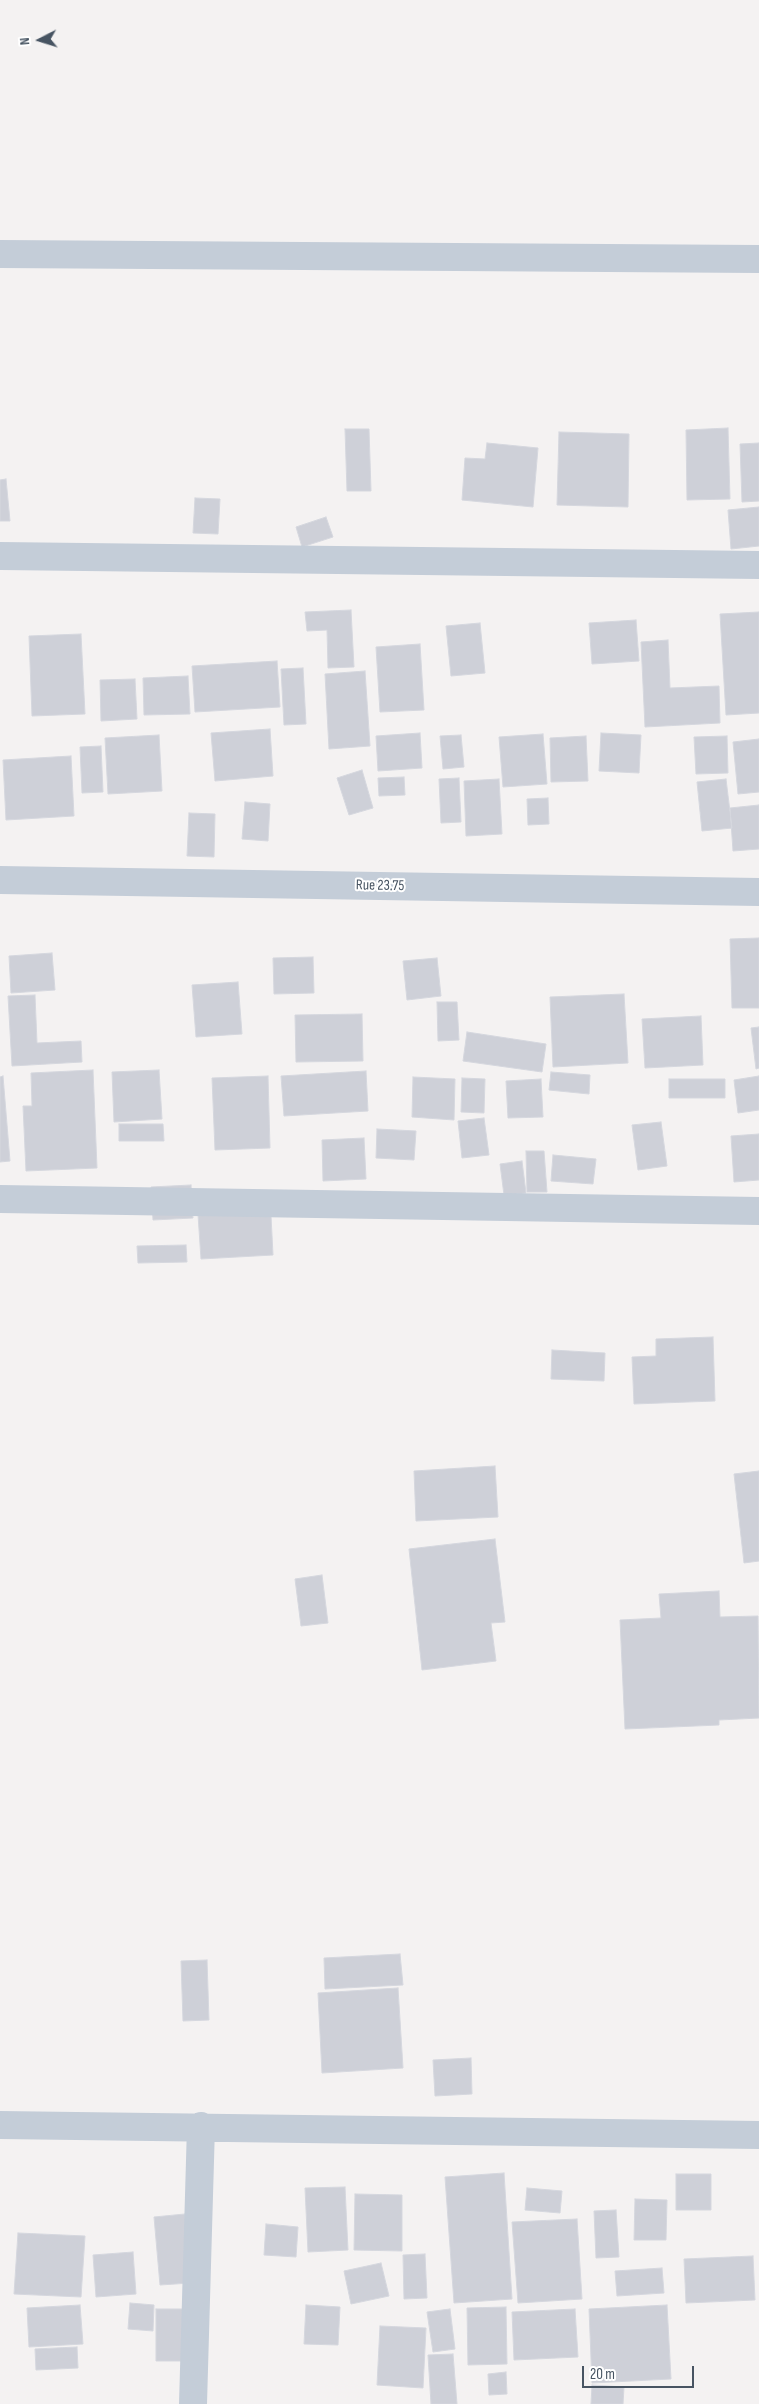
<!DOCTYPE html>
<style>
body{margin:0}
#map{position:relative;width:759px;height:2404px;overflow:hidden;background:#f4f2f2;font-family:"Sofia Sans Condensed",sans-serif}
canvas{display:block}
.north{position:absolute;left:15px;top:15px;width:50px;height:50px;-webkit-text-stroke:4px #fff;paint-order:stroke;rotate:265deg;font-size:14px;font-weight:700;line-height:20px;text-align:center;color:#475462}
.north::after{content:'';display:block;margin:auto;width:18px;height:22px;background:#475462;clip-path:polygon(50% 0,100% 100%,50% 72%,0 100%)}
.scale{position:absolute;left:582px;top:2366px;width:112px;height:22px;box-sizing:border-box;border:2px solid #475462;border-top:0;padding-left:6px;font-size:15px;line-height:18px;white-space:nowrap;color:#475462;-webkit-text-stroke:4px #fff;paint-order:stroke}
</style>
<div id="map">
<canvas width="759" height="2404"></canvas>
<div class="north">N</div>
<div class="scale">20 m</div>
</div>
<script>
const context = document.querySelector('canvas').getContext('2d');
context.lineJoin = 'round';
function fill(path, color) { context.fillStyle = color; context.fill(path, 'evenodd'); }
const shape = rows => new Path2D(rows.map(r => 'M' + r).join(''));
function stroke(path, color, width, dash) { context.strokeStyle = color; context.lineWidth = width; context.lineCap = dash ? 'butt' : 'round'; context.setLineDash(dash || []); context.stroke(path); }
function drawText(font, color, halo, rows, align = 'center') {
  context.font = font + ' "Sofia Sans Condensed",sans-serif'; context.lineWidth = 4; context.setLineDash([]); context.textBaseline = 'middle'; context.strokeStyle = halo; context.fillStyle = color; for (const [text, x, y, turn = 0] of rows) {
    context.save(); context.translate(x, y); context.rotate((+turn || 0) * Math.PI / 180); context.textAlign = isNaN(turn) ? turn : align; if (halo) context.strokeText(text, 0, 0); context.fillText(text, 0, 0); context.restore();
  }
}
const building = shape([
 [728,428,730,499,687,500,686,430,728,428],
 [345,429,369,429,371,491,347,491,345,429],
 [559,432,629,434,628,507,557,505,559,432],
 [487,443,538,448,533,507,462,500,465,458,485,459,487,443],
 [759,443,759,501,742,502,740,444,759,443],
 [6,479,10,521,0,521,0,480,6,479],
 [195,498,220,499,218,534,193,533,195,498],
 [759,507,759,546,731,549,728,510,759,507],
 [326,517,333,537,302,547,296,527,326,517],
 [351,610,354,667,328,668,327,630,307,631,305,612,351,610],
 [759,612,759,713,726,715,720,614,759,612],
 [636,620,639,661,592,664,589,623,636,620],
 [480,623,485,673,451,676,446,626,480,623],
 [81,634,85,714,32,716,29,636,81,634],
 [668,640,670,688,719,686,720,723,645,727,641,642,668,640],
 [420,644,424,710,380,712,376,647,420,644],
 [277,661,280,707,195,712,192,666,277,661],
 [303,668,306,724,284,725,281,669,303,668],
 [365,671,370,746,329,749,325,674,365,671],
 [188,676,190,714,144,715,143,678,188,676],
 [135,679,137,719,101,721,100,680,135,679],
 [270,729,273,776,215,781,211,733,270,729],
 [420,733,422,768,378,771,376,736,420,733],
 [601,733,641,735,639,773,599,771,601,733],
 [543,734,547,784,503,787,499,737,543,734],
 [159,735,162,791,108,794,105,738,159,735],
 [461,735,464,767,443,769,440,736,461,735],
 [586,736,588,781,551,782,550,738,586,736],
 [727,736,728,773,696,774,694,737,727,736],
 [759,739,759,792,738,794,733,742,759,739],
 [101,746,103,792,82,793,80,747,101,746],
 [71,756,74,816,6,820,3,760,71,756],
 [362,770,373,808,349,815,337,778,362,770],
 [404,777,405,795,379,796,378,778,404,777],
 [459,778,461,822,441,823,439,779,459,778],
 [499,779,502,834,466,836,464,781,499,779],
 [726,779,732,828,702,831,697,782,726,779],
 [548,798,549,824,528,825,527,799,548,798],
 [245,802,270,804,268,841,242,839,245,802],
 [759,805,759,849,733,851,730,808,759,805],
 [189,813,215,814,214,857,187,856,189,813],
 [759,938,759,1008,732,1008,730,939,759,938],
 [52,953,55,990,11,993,9,956,52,953],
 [313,957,314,993,274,994,273,958,313,957],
 [437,958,441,996,407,1000,403,961,437,958],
 [238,982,242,1034,196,1037,192,985,238,982],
 [624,994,628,1063,553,1067,550,997,624,994],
 [35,995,37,1043,81,1041,82,1062,12,1066,8,996,35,995],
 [437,1002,457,1002,459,1040,438,1041,437,1002],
 [362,1014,363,1061,296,1062,295,1015,362,1014],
 [701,1016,703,1065,645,1068,642,1019,701,1016],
 [759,1027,759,1068,756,1069,751,1028,759,1027],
 [467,1032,546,1044,542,1072,463,1061,467,1032],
 [93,1070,97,1168,26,1171,23,1106,32,1106,31,1073,93,1070],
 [159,1070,162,1119,114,1122,112,1072,159,1070],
 [366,1071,368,1111,284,1116,281,1076,366,1071],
 [551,1072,590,1075,589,1094,549,1090,551,1072],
 [3,1076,10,1161,0,1162,0,1077,3,1076],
 [268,1076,270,1148,215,1150,212,1078,268,1076],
 [759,1076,759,1110,738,1113,734,1080,759,1076],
 [413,1077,455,1079,454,1120,412,1117,413,1077],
 [462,1078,485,1079,484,1113,461,1112,462,1078],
 [541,1079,543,1117,508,1118,506,1081,541,1079],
 [669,1079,725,1079,725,1098,669,1098,669,1079],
 [484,1118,489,1155,462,1158,458,1121,484,1118],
 [661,1122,667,1166,638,1170,632,1125,661,1122],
 [119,1124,163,1124,164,1141,119,1141,119,1124],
 [377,1129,416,1131,414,1160,376,1158,377,1129],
 [759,1134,759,1180,734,1182,731,1136,759,1134],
 [364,1138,366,1179,323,1181,322,1140,364,1138],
 [526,1151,544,1151,547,1192,527,1192,526,1151],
 [553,1155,596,1159,593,1184,551,1181,553,1155],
 [522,1161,526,1193,504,1195,500,1164,522,1161],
 [191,1185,193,1218,153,1220,151,1187,191,1185],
 [270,1196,273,1255,201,1259,197,1200,270,1196],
 [186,1245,187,1262,138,1263,137,1246,186,1245],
 [713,1337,715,1401,634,1404,632,1357,656,1356,656,1339,713,1337],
 [552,1350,605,1353,604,1381,551,1379,552,1350],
 [495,1466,498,1517,416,1521,414,1471,495,1466],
 [759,1471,759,1561,744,1563,734,1474,759,1471],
 [495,1539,505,1622,491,1623,496,1661,422,1670,409,1549,495,1539],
 [322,1575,328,1623,301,1626,295,1579,322,1575],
 [719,1591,720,1617,758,1616,759,1718,719,1720,719,1725,625,1729,620,1620,661,1618,659,1594,719,1591],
 [400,1954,403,1985,325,1989,324,1958,400,1954],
 [207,1960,209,2020,183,2021,181,1961,207,1960],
 [398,1988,403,2068,322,2073,318,1993,398,1988],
 [471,2058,472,2094,435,2096,433,2060,471,2058],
 [504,2173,512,2299,454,2303,445,2177,504,2173],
 [676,2174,711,2174,711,2210,676,2210,676,2174],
 [345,2187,348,2250,308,2252,305,2188,345,2187],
 [527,2188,562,2191,560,2213,525,2210,527,2188],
 [355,2194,402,2195,402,2251,354,2250,355,2194],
 [635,2199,667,2200,666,2240,634,2240,635,2199],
 [616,2210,619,2257,596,2258,594,2211,616,2210],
 [185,2214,190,2283,160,2285,154,2217,185,2214],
 [577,2219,582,2299,518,2303,512,2222,577,2219],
 [266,2224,298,2227,296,2257,264,2255,266,2224],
 [18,2233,85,2236,81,2297,14,2294,18,2233],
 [133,2252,136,2294,96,2297,93,2255,133,2252],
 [425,2254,427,2298,404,2299,403,2255,425,2254],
 [753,2256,755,2300,686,2303,684,2259,753,2256],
 [381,2263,389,2296,351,2304,344,2271,381,2263],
 [662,2268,664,2293,617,2296,615,2271,662,2268],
 [130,2303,154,2305,153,2331,128,2329,130,2303],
 [80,2305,83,2344,29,2347,27,2308,80,2305],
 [306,2305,340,2307,338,2345,304,2344,306,2305],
 [667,2305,671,2379,592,2383,589,2309,667,2305],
 [506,2307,507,2364,468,2365,467,2308,506,2307],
 [156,2309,184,2309,183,2361,156,2361,156,2309],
 [450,2309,455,2349,433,2352,427,2312,450,2309],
 [575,2309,578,2357,514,2360,512,2312,575,2309],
 [380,2326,426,2328,423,2388,377,2385,380,2326],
 [77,2347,78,2368,36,2370,35,2349,77,2347],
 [453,2354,457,2404,431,2404,428,2355,453,2354],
 [506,2372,507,2394,489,2395,488,2374,506,2372],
 [592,2385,624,2387,623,2404,591,2404,592,2385]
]);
fill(building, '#ced0d8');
stroke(building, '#d5d7de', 1);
stroke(shape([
 [0,254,759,259],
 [0,556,759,565],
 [0,880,759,892],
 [0,1199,759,1211],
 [0,2125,759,2135],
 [193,2404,201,2126]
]), '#c4cdd8', 28);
drawText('15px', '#475462', '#fff', [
 ["Rue 23.75",380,886,1]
]);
</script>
